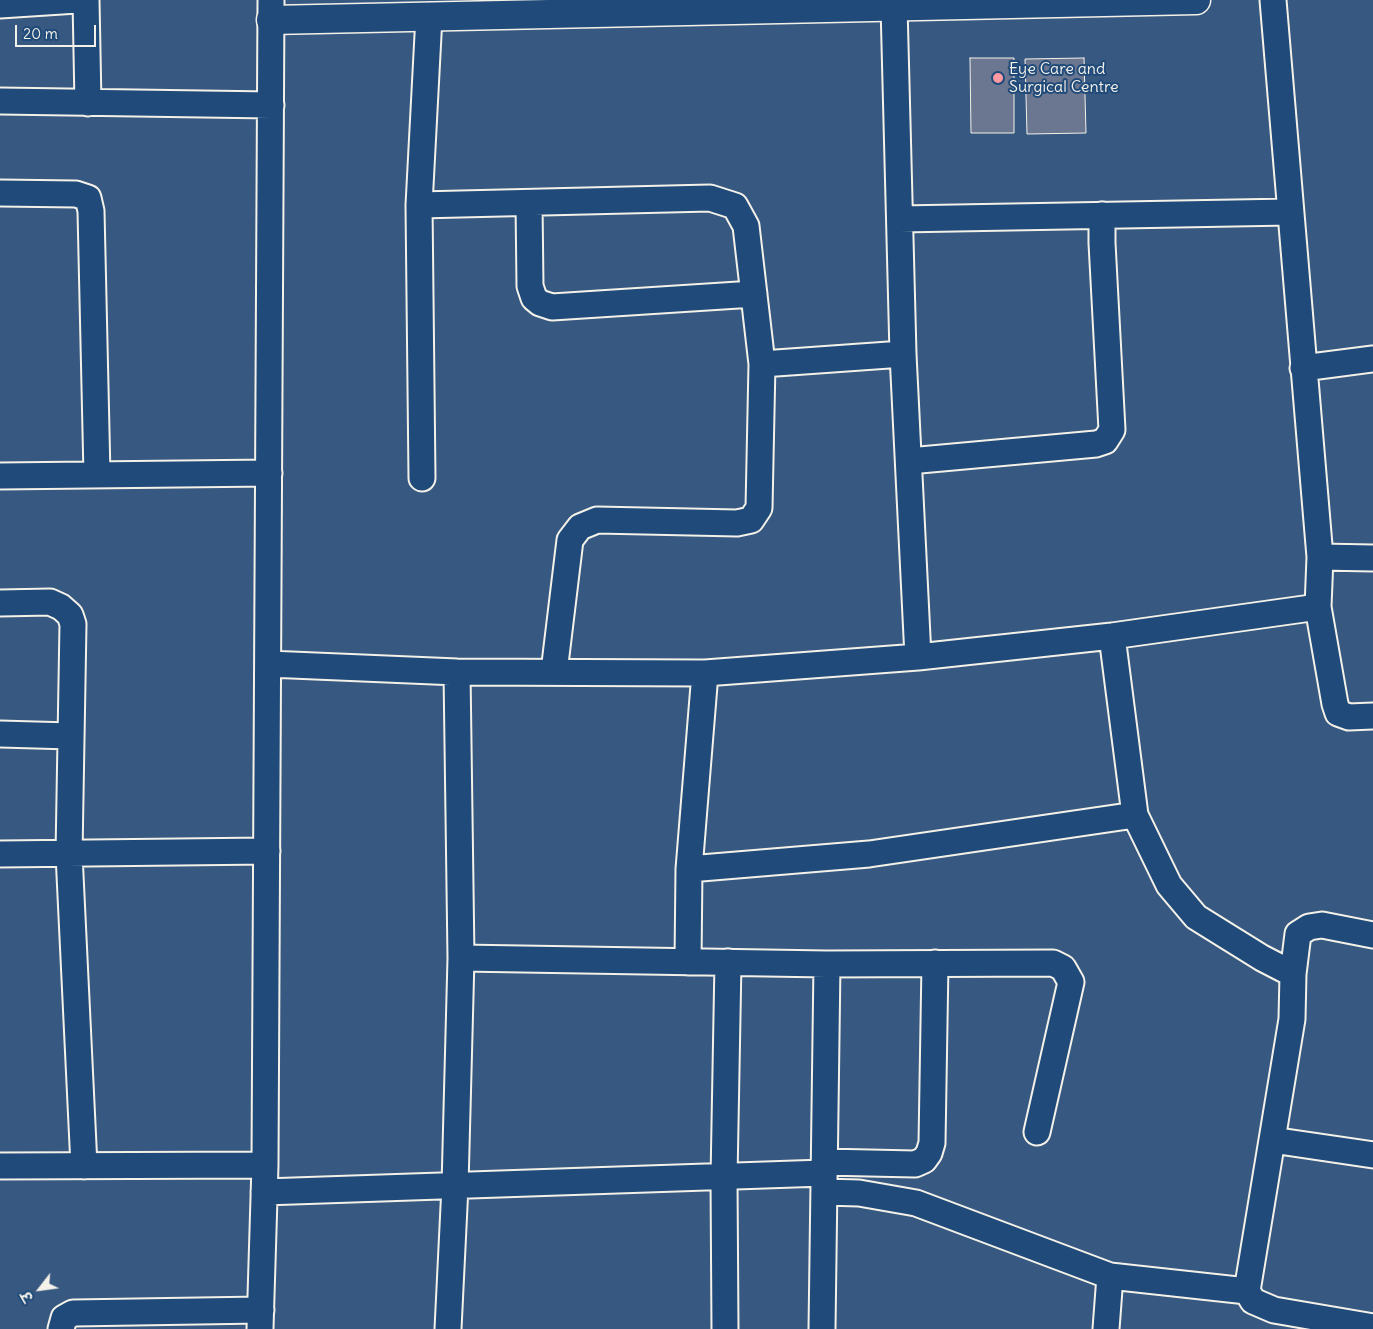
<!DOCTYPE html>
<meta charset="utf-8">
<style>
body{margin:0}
#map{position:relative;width:1373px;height:1329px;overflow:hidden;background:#365881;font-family:Delius,"Playpen Sans Deva",sans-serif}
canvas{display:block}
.north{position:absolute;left:15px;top:1264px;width:50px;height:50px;-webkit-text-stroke:4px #1f4a7a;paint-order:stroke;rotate:240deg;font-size:14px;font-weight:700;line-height:20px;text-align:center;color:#f4f1e8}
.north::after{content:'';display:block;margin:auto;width:18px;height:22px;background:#f4f1e8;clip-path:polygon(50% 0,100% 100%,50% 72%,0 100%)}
.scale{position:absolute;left:15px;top:25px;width:81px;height:22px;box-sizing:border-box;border:2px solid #f4f1e8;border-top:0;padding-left:6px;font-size:15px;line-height:18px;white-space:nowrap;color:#f4f1e8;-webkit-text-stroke:4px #1f4a7a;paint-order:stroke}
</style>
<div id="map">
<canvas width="1373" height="1329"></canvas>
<div class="north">उ</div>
<div class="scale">20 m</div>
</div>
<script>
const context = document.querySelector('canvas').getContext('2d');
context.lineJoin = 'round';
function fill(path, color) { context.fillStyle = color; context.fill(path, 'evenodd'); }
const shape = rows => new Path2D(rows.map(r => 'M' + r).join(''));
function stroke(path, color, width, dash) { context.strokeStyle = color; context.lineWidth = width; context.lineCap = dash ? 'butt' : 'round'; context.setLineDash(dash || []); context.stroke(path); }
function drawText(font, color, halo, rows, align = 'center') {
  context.font = font + ' Delius,sans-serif'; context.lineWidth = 4; context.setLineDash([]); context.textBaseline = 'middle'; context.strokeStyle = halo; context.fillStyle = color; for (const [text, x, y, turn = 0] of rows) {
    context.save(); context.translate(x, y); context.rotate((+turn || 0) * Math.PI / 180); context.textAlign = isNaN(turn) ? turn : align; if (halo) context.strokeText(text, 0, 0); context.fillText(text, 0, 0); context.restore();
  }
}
const building = shape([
 [970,58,1014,58,1014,133,971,133,970,58],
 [1084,58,1086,133,1027,134,1025,59,1084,58]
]);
fill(building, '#6b7790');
stroke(building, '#f4f1e8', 1);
const street = shape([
 [86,0,88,103],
 [0,5,77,0],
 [894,6,903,354,918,657],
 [0,101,271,105],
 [0,193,76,194,88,198,91,211,97,475],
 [529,203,530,286,534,298,540,303,552,307,754,294],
 [419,205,710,198,735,206,746,226,762,364,759,508,751,520,737,523,597,520,580,527,570,540,554,672],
 [900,219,1290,212],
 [762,364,903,354],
 [1303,368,1373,359],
 [909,461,1096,444,1105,441,1112,430,1102,243,1102,215],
 [0,476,269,473],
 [422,478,419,205,429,16],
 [1320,557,1373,558],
 [0,603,50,602,61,607,70,615,73,624,69,854,84,1166],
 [1318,607,1335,704,1338,713,1349,717,1373,716],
 [1112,636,1135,815,1169,885,1196,917,1262,958,1293,974,1292,1019,1247,1291,1253,1301,1274,1310,1373,1327],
 [268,664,457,672,705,673,918,657,1112,636,1318,607,1320,557,1273,0],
 [0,734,71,736],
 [0,854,267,851],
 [689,869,869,854,1135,815],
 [461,958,827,964,822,1329],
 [688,962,689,869,705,673],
 [827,964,1053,963,1063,968,1071,982,1037,1132],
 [1293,974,1298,934,1309,927,1322,925,1373,935],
 [1272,1140,1373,1155],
 [824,1162,915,1164,924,1160,929,1153,932,1143,935,963],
 [0,1166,265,1165],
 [264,1192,824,1173],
 [824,1192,859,1193,916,1203,1110,1276,1247,1291],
 [61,1329,64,1318,73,1313,261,1310],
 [260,1329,265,1165,271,0],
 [448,1329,455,1186,461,958,457,672],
 [725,1329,724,1178,728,962],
 [1106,1329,1110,1276]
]);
const secondary = shape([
 [271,20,1196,0]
]);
stroke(street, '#f4f1e8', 29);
stroke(secondary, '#f4f1e8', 31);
stroke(street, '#1f4a7a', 25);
stroke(secondary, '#1f4a7a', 28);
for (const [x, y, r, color] of [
 [998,78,6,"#ff9aa2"]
]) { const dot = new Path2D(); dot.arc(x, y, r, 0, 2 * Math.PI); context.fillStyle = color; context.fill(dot); stroke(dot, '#1f4a7a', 2); }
drawText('16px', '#f4f1e8', '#1f4a7a', [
 ["Eye Care and",1009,69],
 ["Surgical Centre",1009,87]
], 'left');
</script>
